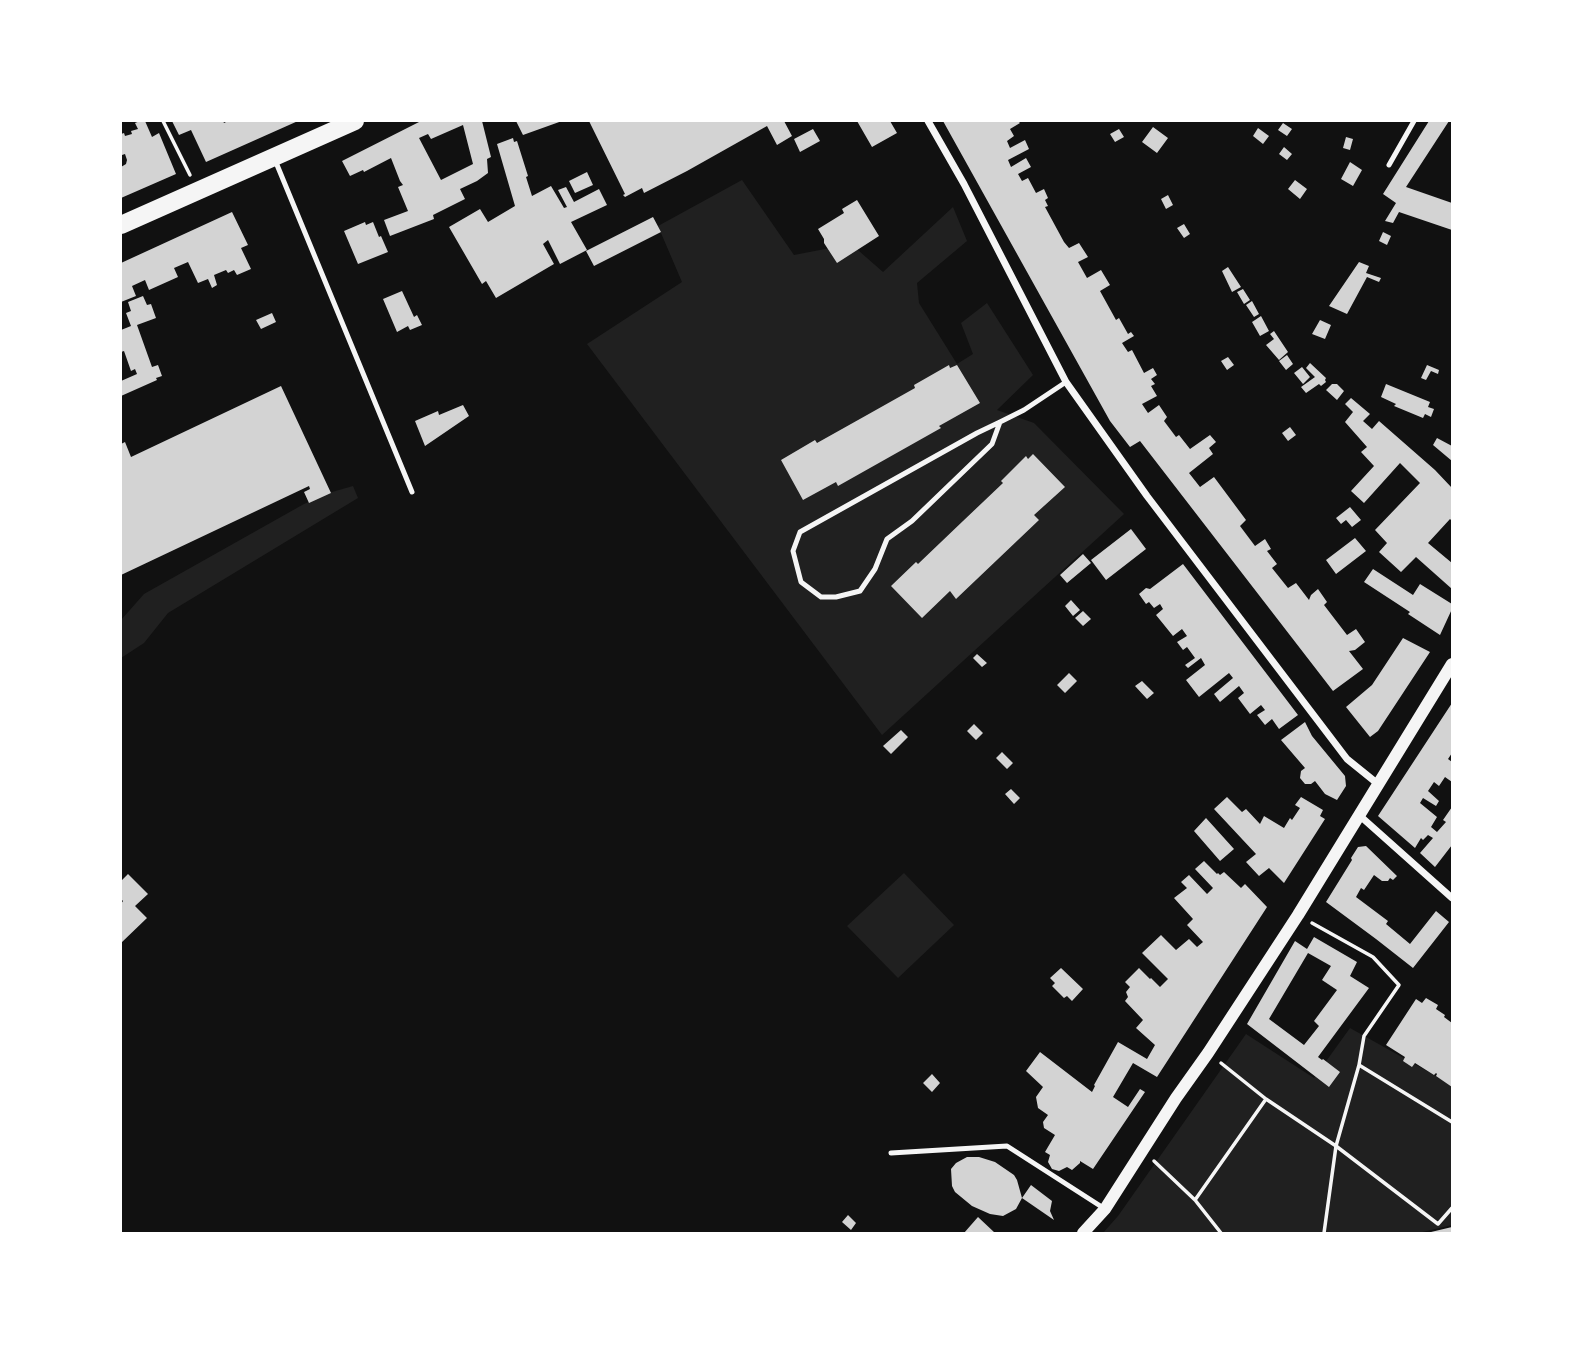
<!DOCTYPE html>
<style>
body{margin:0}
#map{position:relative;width:1573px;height:1354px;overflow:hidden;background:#111;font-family:Roboto,sans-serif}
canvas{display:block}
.frame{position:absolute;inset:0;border:122px solid #fff;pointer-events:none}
</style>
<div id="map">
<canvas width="1573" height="1354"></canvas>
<div class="frame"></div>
</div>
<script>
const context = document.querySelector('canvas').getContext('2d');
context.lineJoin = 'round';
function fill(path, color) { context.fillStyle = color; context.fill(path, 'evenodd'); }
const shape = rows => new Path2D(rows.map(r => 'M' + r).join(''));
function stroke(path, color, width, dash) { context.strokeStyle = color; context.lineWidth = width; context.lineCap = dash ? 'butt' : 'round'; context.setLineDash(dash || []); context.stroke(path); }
fill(shape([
 [742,180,794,255,851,244,883,272,953,207,967,241,917,283,919,303,957,364,973,354,961,323,987,303,1033,375,997,410,1034,423,1124,514,882,735,587,344,682,282,658,226],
 [353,486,358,498,168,613,144,643,121,658,121,620,144,594,304,504,332,492],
 [904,873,954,925,898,978,847,926],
 [1350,1028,1452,1085,1452,1225,1418,1233,1103,1233,1118,1216,1246,1034,1314,1078]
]), '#202020');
fill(shape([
 [140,121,145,121,152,137,159,133,176,174,121,198,121,167,126,164,127,160,125,154,122,155,121,150,121,134,124,133,125,136,132,134,131,131,138,129,135,123],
 [172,121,223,121,224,123,228,121,298,121,206,162,191,130,179,135],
 [421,121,482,121,491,157,487,159,488,173,477,181,460,189,465,199,433,215,434,219,390,236,384,220,408,211,398,187,403,185,400,181,391,158,364,172,363,170,350,176,342,161],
 [463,125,473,164,441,180,419,138,428,134,431,139],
 [516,121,562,121,523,135],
 [589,121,784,121,792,136,777,145,767,126,687,171,644,193,642,188,625,197,623,195,625,194],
 [857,121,890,121,897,133,872,147],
 [943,121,1018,121,1020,123,1010,129,1014,136,1007,141,1010,148,1025,140,1029,149,1008,160,1011,167,1026,158,1031,167,1018,174,1022,181,1028,178,1036,193,1044,189,1048,198,1045,200,1048,206,1045,207,1064,242,1069,248,1079,243,1088,257,1078,262,1087,278,1101,270,1110,285,1100,291,1116,320,1119,318,1128,334,1131,332,1134,336,1122,343,1128,352,1132,350,1144,373,1153,368,1157,375,1151,379,1155,384,1151,386,1157,396,1142,404,1148,413,1159,405,1167,417,1164,421,1176,437,1179,435,1190,449,1210,435,1216,442,1209,448,1213,454,1189,473,1200,487,1214,477,1246,520,1240,526,1255,546,1265,539,1271,549,1267,551,1277,564,1272,568,1288,588,1296,583,1309,600,1311,595,1318,589,1327,602,1324,605,1347,635,1356,629,1365,642,1355,650,1349,651,1363,669,1333,691,1140,441,1130,447,1110,421],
 [1429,121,1449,121,1406,187,1452,203,1452,230,1399,212,1393,223,1385,221,1396,203,1383,194],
 [1283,123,1292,129,1287,136,1278,130],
 [1153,127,1168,138,1157,153,1142,142],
 [1258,128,1269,136,1263,144,1253,136],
 [813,129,820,141,800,152,794,139],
 [1119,129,1124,137,1115,142,1110,134],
 [1346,137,1353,139,1350,150,1343,148],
 [513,138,514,142,517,141,528,176,526,177,532,196,551,186,564,208,567,207,558,190,566,187,574,202,599,189,607,205,571,222,587,250,560,264,548,240,543,244,554,264,496,298,486,281,482,284,449,227,480,209,488,222,515,206,497,144],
 [1284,147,1292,154,1287,160,1279,154],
 [1350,162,1362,170,1353,186,1341,179],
 [587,172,593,185,575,193,569,181],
 [1295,180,1307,189,1300,199,1288,189],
 [1168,195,1173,205,1166,209,1161,199],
 [857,200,879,236,837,263,824,243,824,239,818,229,844,213,842,209],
 [232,212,248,245,241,248,251,269,237,275,234,270,228,273,226,270,214,275,217,285,212,288,208,279,198,283,188,262,174,268,178,277,149,290,145,280,132,286,136,296,121,302,121,263],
 [653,217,661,232,594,266,586,251],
 [365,222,366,225,373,222,379,237,381,236,388,252,358,264,344,231],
 [1184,224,1190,234,1184,238,1177,228],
 [1383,232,1391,236,1387,245,1379,241],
 [1359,262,1369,266,1366,273,1381,278,1379,282,1367,277,1347,314,1329,306],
 [1228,267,1241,287,1232,292,1222,271],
 [1243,289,1250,300,1244,304,1237,292],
 [402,291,414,317,417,315,422,325,410,330,408,326,397,332,383,299],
 [143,296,147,305,151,304,156,318,137,325,152,367,158,365,162,376,156,378,157,380,121,396,121,381,137,374,135,369,131,371,124,351,121,352,121,330,131,326,126,313,131,311,128,302],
 [1252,301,1259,314,1254,317,1246,305],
 [272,313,276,322,261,329,256,320],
 [1261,316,1269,331,1260,336,1252,322],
 [1320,320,1331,325,1325,339,1312,334],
 [1274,331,1288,352,1279,360,1266,345,1274,339,1270,334],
 [1287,355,1293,364,1286,370,1279,361],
 [1228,357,1234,365,1227,370,1221,361],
 [1310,363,1326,378,1325,380,1326,382,1321,386,1319,384,1306,393,1301,387,1315,377,1306,368],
 [949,365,950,368,957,365,980,403,939,426,941,428,838,486,836,482,803,500,781,460,815,440,817,443,867,415,915,388,914,385],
 [1427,365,1439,370,1438,374,1431,371,1426,380,1421,378],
 [1302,367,1310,377,1303,384,1294,373],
 [1332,384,1337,384,1344,391,1337,400,1326,390],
 [1386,384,1430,402,1428,407,1434,409,1431,417,1425,414,1423,418,1394,406,1396,404,1381,397],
 [281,386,331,493,309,503,304,492,310,489,309,486,121,575,121,444,125,442,131,457],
 [1351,398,1370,414,1363,421,1372,429,1379,421,1435,470,1452,488,1452,521,1450,519,1428,543,1452,563,1452,589,1416,557,1401,572,1379,552,1387,543,1375,530,1420,483,1400,463,1364,503,1351,491,1374,466,1361,452,1367,447,1345,422,1353,412,1345,404],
 [463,405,469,416,425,446,415,421,438,411,439,415],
 [1290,427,1296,435,1288,441,1282,433],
 [1437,438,1452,446,1452,461,1433,445],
 [1033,454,1065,487,1034,515,1039,520,956,599,950,591,922,618,891,586,916,562,918,564,963,521,1003,483,1001,481,1026,456,1028,459],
 [1350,507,1361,520,1352,527,1346,520,1341,524,1336,518],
 [1131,529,1146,549,1106,580,1091,560],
 [1355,538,1366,551,1336,574,1326,560],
 [1083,554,1091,563,1067,583,1060,575],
 [1183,564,1298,715,1279,729,1272,719,1265,725,1257,715,1265,710,1261,705,1250,714,1238,698,1244,693,1239,686,1220,702,1214,694,1233,678,1229,673,1199,697,1186,680,1205,665,1201,658,1188,668,1185,665,1195,658,1187,647,1183,650,1177,642,1187,636,1182,629,1173,636,1156,615,1163,609,1160,604,1154,608,1149,602,1146,604,1139,594,1146,588,1150,589],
 [1373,569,1413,595,1420,584,1452,604,1452,609,1440,635,1408,614,1410,612,1364,582],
 [1071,600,1080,610,1073,616,1065,606],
 [1083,611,1091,619,1083,626,1075,618],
 [1403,638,1430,652,1378,731,1370,737,1346,707,1372,685],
 [977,654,987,663,982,667,973,658],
 [1069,673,1077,681,1065,693,1057,685],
 [1142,681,1154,693,1147,699,1135,686],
 [1452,703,1452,753,1448,759,1452,762,1452,782,1445,777,1439,786,1434,782,1428,791,1439,801,1436,806,1423,798,1420,803,1437,817,1431,827,1437,832,1446,822,1443,820,1452,807,1452,845,1435,867,1420,853,1433,838,1428,835,1423,840,1421,838,1415,848,1378,816],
 [1305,722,1312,736,1345,776,1346,786,1337,800,1325,794,1315,781,1311,784,1305,784,1300,778,1301,771,1305,768,1281,740],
 [974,724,983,733,976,740,967,731],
 [901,730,908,737,891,754,883,746],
 [1002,752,1013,763,1007,769,996,758],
 [1011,789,1020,798,1014,804,1005,794],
 [1227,797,1242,812,1246,809,1260,824,1264,816,1284,828,1290,818,1292,820,1300,808,1295,805,1301,797,1323,810,1320,816,1325,819,1284,883,1269,868,1259,876,1246,862,1256,854,1214,809],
 [1206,818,1234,849,1220,861,1194,831],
 [1366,846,1397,876,1393,880,1390,878,1388,881,1382,881,1374,875,1364,890,1361,888,1356,897,1388,921,1386,924,1410,944,1436,911,1449,922,1413,968,1376,939,1326,902,1352,860,1351,858,1358,847],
 [1204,861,1217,874,1218,873,1220,875,1224,872,1241,888,1245,884,1267,907,1157,1077,1133,1063,1113,1097,1128,1107,1140,1089,1145,1092,1093,1169,1080,1161,1080,1163,1072,1170,1067,1167,1059,1171,1052,1169,1048,1162,1050,1155,1045,1152,1055,1135,1044,1128,1043,1122,1048,1115,1038,1108,1036,1097,1043,1087,1026,1071,1040,1052,1092,1092,1095,1086,1094,1085,1118,1042,1147,1059,1155,1045,1136,1028,1143,1020,1125,1001,1128,997,1126,992,1130,987,1125,982,1139,968,1150,979,1151,978,1160,987,1168,979,1142,953,1161,935,1176,950,1189,939,1197,947,1203,942,1187,925,1193,919,1174,898,1187,888,1181,882,1189,875,1207,894,1213,888,1195,869],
 [128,874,148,894,135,906,147,918,121,943,121,904,123,901,121,899,121,881],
 [1314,937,1357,962,1350,976,1369,988,1318,1057,1322,1060,1323,1059,1340,1072,1329,1087,1247,1024,1295,941,1307,949],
 [1308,953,1331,966,1322,980,1337,990,1314,1021,1319,1026,1304,1045,1269,1019],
 [1061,968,1083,989,1072,1001,1067,996,1064,998,1052,986,1055,983,1050,978],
 [1426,998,1438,1005,1436,1009,1445,1015,1444,1017,1452,1023,1452,1087,1436,1076,1437,1074,1436,1073,1434,1075,1415,1063,1412,1067,1403,1061,1405,1057,1386,1045,1416,999,1422,1003],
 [932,1074,940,1083,932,1092,923,1083],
 [967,1157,979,1157,995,1162,1014,1175,1017,1180,1022,1198,1016,1209,1003,1216,990,1214,972,1206,955,1192,952,1186,951,1169,956,1163],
 [1031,1185,1052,1201,1050,1211,1054,1220,1022,1198],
 [848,1215,856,1223,851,1230,842,1222],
 [978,1217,995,1233,964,1233],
 [1452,1227,1452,1233,1431,1233,1431,1232]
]), '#d3d3d3');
stroke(shape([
 [163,121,190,175],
 [1312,923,1373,957,1399,985,1364,1036,1359,1065,1452,1122],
 [1221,1063,1266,1099,1336,1146,1438,1224,1452,1208],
 [1154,1161,1195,1200,1221,1233],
 [1195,1200,1266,1099],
 [1324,1233,1336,1146,1359,1065]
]), '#f5f5f5', 3.5);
stroke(shape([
 [275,160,412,492],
 [1389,165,1414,121],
 [1000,422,992,444,912,521,887,539,875,569,860,591,836,597,821,597,801,582,793,551,800,532,977,433,1000,422,1024,410,1066,382],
 [891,1153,1007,1146,1105,1209]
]), '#f5f5f5', 5);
stroke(shape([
 [928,121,964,184,1066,382,1147,496,1347,759,1378,784],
 [1359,815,1452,898]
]), '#f5f5f5', 7);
stroke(shape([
 [1083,1233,1105,1209,1176,1098,1208,1053,1298,915,1452,664]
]), '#f5f5f5', 12);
stroke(shape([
 [121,225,355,121]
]), '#f5f5f5', 18);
</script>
